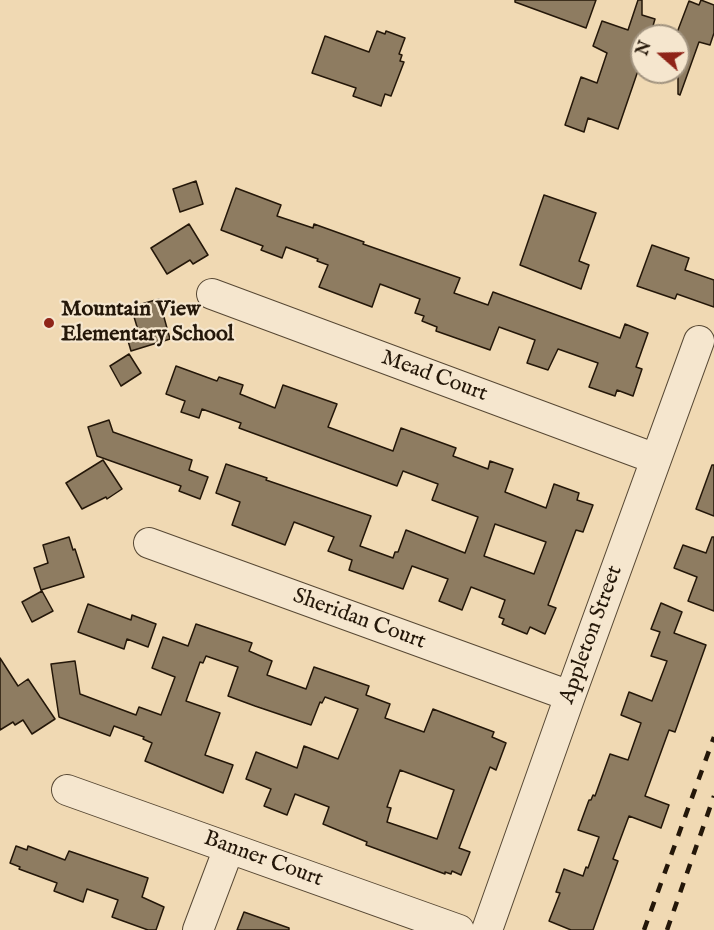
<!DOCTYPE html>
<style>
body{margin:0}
#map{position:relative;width:714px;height:930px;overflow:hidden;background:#f0d9b3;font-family:"IM FELL English",serif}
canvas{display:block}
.north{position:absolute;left:630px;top:24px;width:60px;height:60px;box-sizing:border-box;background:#f5e6ce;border:2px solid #a1937f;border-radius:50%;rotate:290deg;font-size:16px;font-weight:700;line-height:24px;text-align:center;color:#241709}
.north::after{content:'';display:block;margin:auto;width:21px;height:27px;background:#8f2418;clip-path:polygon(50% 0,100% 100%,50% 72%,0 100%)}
</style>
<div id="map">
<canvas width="714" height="930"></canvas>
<div class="north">N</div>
</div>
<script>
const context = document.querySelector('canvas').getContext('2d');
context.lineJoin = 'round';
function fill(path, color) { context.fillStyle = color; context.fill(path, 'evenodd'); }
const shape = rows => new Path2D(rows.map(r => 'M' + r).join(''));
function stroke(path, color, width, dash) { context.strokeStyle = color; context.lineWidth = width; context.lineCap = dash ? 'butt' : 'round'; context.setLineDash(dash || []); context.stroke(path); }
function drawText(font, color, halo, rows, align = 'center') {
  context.font = font + ' "IM FELL English",serif'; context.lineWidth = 4.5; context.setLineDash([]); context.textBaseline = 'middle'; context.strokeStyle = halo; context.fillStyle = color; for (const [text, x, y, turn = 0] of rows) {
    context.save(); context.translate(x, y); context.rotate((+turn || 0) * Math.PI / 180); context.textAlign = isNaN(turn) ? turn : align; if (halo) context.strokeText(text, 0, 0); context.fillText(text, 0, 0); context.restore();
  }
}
const building = shape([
 [515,0,596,0,586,28,515,2,515,0],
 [638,0,642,0,642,15,655,19,650,36,642,36,642,59,618,129,588,118,584,132,565,125,581,77,597,83,607,53,593,46,602,21,628,30,638,0],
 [701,0,714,5,714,33,710,45,699,42,680,95,678,94,678,30,689,1,699,5,701,0],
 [377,31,385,34,386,31,405,38,399,54,402,55,400,61,404,62,391,96,385,94,381,106,353,96,356,88,312,73,325,36,369,52,377,31],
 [196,181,203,204,180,212,173,189,196,181],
 [236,188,281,205,277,216,313,228,314,224,364,242,363,244,460,278,454,293,488,305,493,292,620,338,625,324,648,333,636,367,642,369,633,396,617,390,615,396,589,387,598,363,558,349,548,370,527,363,535,340,499,327,490,350,436,331,437,327,422,321,424,316,415,313,420,299,380,284,372,307,319,287,328,265,317,261,318,259,286,247,282,258,261,250,263,246,221,230,236,188],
 [544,195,596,213,579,261,589,265,581,289,520,265,544,195],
 [189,224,208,255,193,264,190,260,167,274,151,248,189,224],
 [652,245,689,258,685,270,714,280,714,307,677,294,675,299,637,286,652,245],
 [159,299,170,339,131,351,126,334,138,330,131,307,159,299],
 [129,354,141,373,121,386,110,366,129,354],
 [176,366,217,381,219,377,243,385,240,394,275,408,283,385,337,404,328,427,393,451,401,428,456,448,453,456,488,469,490,461,513,469,505,492,546,508,554,484,579,493,577,500,593,505,583,532,576,530,548,605,556,608,545,634,530,627,527,634,502,624,504,619,499,617,505,600,471,587,462,610,439,601,448,579,412,566,403,589,349,570,352,560,328,551,334,537,294,522,285,545,232,525,240,502,216,493,226,464,267,478,266,480,371,516,360,546,393,558,395,552,398,552,406,530,465,553,478,517,432,500,438,484,403,471,397,486,239,428,241,423,202,409,199,418,181,412,185,401,166,394,176,366],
 [495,524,546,542,534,574,484,556,495,524],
 [109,420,113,432,192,460,189,470,208,477,200,499,179,491,181,486,97,456,88,427,109,420],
 [103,460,122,489,107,499,106,497,82,509,66,483,103,460],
 [712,465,714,465,714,516,696,509,712,465],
 [69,537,73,550,75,549,84,577,41,590,34,568,48,563,43,545,69,537],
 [712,537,714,537,714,611,688,601,697,577,674,568,683,545,706,553,712,537],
 [42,591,53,611,32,622,22,602,42,591],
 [661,603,682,612,674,633,706,645,675,732,669,730,645,796,669,805,661,828,629,816,613,859,618,861,593,930,571,930,549,921,560,893,556,892,564,869,583,876,586,867,588,868,599,837,578,830,589,800,591,800,593,795,595,796,610,754,628,760,641,723,621,715,629,692,652,701,667,661,651,656,660,632,651,629,661,603],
 [88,604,131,620,132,615,156,624,148,647,127,639,124,649,78,632,88,604],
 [196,624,252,643,249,651,272,661,267,675,306,689,314,667,369,686,366,695,390,704,385,718,424,732,433,709,494,732,492,737,506,743,496,770,490,767,459,848,470,852,461,875,452,871,451,874,445,872,445,874,366,845,367,842,323,824,329,807,295,794,287,815,264,806,271,789,246,779,256,752,297,768,304,746,338,759,358,709,325,697,322,703,320,702,311,725,255,706,228,696,238,667,206,656,203,663,200,662,186,701,220,713,205,755,233,765,223,793,145,761,152,743,143,739,144,737,114,726,110,736,59,717,51,664,75,661,80,694,136,715,139,707,161,715,175,677,152,668,163,637,188,646,196,624],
 [400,770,454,790,437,839,387,822,391,808,387,807,400,770],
 [0,658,18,686,28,679,55,719,32,734,23,720,15,725,13,722,0,730,0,658],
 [16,846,27,850,28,846,65,860,69,851,148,878,142,897,164,907,156,930,148,930,112,917,118,900,87,889,83,902,54,891,57,883,19,869,20,867,10,863,16,846],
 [244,912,289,928,289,930,237,930,244,912]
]);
fill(building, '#8e7c61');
stroke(building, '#241709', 1.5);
const minor = shape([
 [212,294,656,459],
 [149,543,570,696],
 [67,790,459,930],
 [198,930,229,848],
 [487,930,570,696,699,341]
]);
stroke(minor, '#574834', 32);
stroke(minor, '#f5e6ce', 30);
stroke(shape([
 [644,930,714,737],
 [667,930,714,796]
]), '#241709', 4.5, [10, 10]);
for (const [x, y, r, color] of [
 [49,323,6,"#8f2418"]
]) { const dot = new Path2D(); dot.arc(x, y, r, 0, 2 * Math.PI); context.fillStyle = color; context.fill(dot); stroke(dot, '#f5e6ce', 2); }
drawText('bold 22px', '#241709', '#f5e6ce', [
 ["Mountain View",61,310],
 ["Elementary School",61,335]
], 'left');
drawText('22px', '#241709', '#f5e6ce', [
 ["Mead Court",434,377,20],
 ["Sheridan Court",359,620,20],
 ["Appleton Street",592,635,-70],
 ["Banner Court",263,860,20]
]);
</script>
